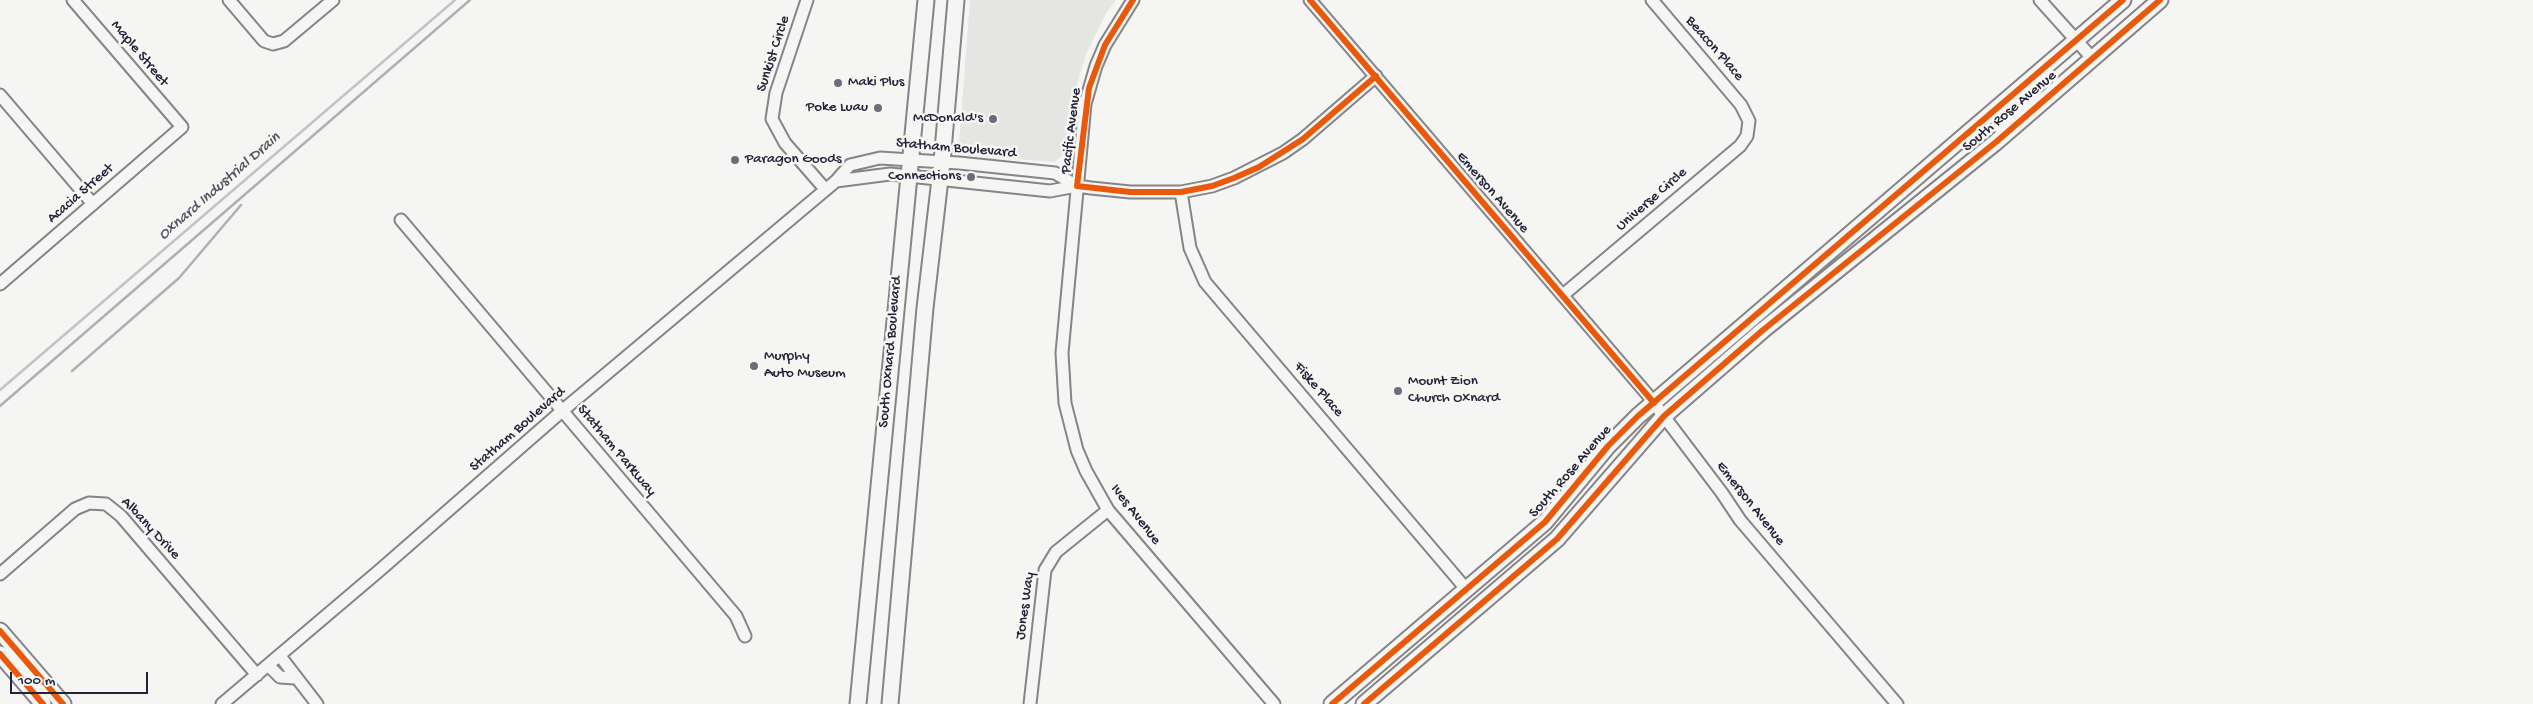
<!DOCTYPE html>
<style>
body{margin:0}
#map{position:relative;width:2533px;height:704px;overflow:hidden;background:#f5f5f3;font-family:"Gochi Hand",sans-serif}
canvas{display:block}
.scale{position:absolute;left:10px;top:672px;width:138px;height:22px;box-sizing:border-box;border:2px solid #22223b;border-top:0;padding-left:6px;font-size:15px;line-height:18px;white-space:nowrap;color:#22223b;-webkit-text-stroke:4px #f6f6f2;paint-order:stroke}
</style>
<div id="map">
<canvas width="2533" height="704"></canvas>
<div class="scale">100 m</div>
</div>
<script>
const context = document.querySelector('canvas').getContext('2d');
context.lineJoin = 'round';
function fill(path, color) { context.fillStyle = color; context.fill(path, 'evenodd'); }
const shape = rows => new Path2D(rows.map(r => 'M' + r).join(''));
function stroke(path, color, width, dash) { context.strokeStyle = color; context.lineWidth = width; context.lineCap = dash ? 'butt' : 'round'; context.setLineDash(dash || []); context.stroke(path); }
function drawText(font, color, halo, rows, align = 'center') {
  context.font = font + ' "Gochi Hand",sans-serif'; context.lineWidth = 5; context.setLineDash([]); context.textBaseline = 'middle'; context.strokeStyle = halo; context.fillStyle = color; for (const [text, x, y, turn = 0] of rows) {
    context.save(); context.translate(x, y); context.rotate((+turn || 0) * Math.PI / 180); context.textAlign = isNaN(turn) ? turn : align; if (halo) context.strokeText(text, 0, 0); context.fillText(text, 0, 0); context.restore();
  }
}
fill(shape([
 [970,0,1116,0,1107,12,1086,54,1071,104,1064,153,1055,162,966,155,959,144]
]), '#e5e5e4');
stroke(shape([
 [0,390,455,0]
]), '#c3c3c6', 2.5);
const minor = shape([
 [229,0,264,41,273,44,284,41,333,0],
 [807,0,776,93,772,119,785,143,825,189],
 [1133,0,1105,45,1096,66,1085,104,1062,353,1065,403,1077,450,1086,471,1108,510,1274,704],
 [1310,0,1647,394,1722,493,1740,520,1897,704],
 [2040,0,2093,59],
 [0,95,93,204],
 [836,181,890,174,1050,191,1077,186],
 [1181,192,1190,248,1205,282,1467,590],
 [401,220,736,616,745,636],
 [0,284,182,127,73,0],
 [1563,295,1740,146,1747,136,1749,121,1741,105,1652,0],
 [0,574,75,509,89,503,106,504,121,516,257,675],
 [280,656,317,704],
 [268,665,280,677,295,678],
 [222,704,380,570,562,411,836,181,850,165,880,158,959,163,1055,173,1077,186,1091,188,1130,192,1181,192,1212,186,1234,178,1283,153,1303,139,1376,76],
 [1030,704,1045,570,1056,552,1108,510]
]);
const major = shape([
 [2003,130,2019,103,2036,87],
 [0,631,63,704],
 [0,654,43,704],
 [858,704,926,0],
 [890,704,925,308,942,162,956,0],
 [1332,704,1545,522,1608,446,1638,416,2123,0],
 [1364,704,1557,539,1664,416,1763,330,1996,142,2160,0]
]);
stroke(minor, '#858589', 15);
stroke(major, '#858589', 19);
stroke(minor, '#f5f5f3', 11);
stroke(major, '#f5f5f3', 15);
stroke(shape([
 [72,371,179,278,241,205],
 [0,406,470,0]
]), '#b0b0b2', 2.5);
stroke(shape([
 [1133,0,1105,45,1089,88,1077,186,1130,192,1181,192,1212,186,1234,178,1259,167,1303,139,1376,76],
 [1310,0,1654,403],
 [0,631,63,704],
 [0,654,43,704],
 [1332,704,1545,522,1608,446,1638,416,2123,0],
 [1364,704,1557,539,1664,416,1763,330,1996,142,2160,0]
]), '#e8590c', 6);
for (const [x, y, r, color] of [
 [838,83,5,"#6c6c7b"],
 [878,108,5,"#6c6c7b"],
 [993,119,5,"#6c6c7b"],
 [735,160,5,"#6c6c7b"],
 [971,177,5,"#6c6c7b"],
 [754,366,5,"#6c6c7b"],
 [1398,391,5,"#6c6c7b"]
]) { const dot = new Path2D(); dot.arc(x, y, r, 0, 2 * Math.PI); context.fillStyle = color; context.fill(dot); stroke(dot, '#f6f6f2', 2); }
drawText('15px', '#22223b', '#f6f6f2', [
 ["Beacon Place",1714,49,49],
 ["Maple Street",139,54,50],
 ["Sunkist Circle",774,54,-72],
 ["South Rose Avenue",2010,112,-40],
 ["Pacific Avenue",1072,131,-83],
 ["Statham Boulevard",956,149,5],
 ["Emerson Avenue",1492,193,49],
 ["Acacia Street",81,194,-41],
 ["Universe Circle",1652,200,-41],
 ["South Oxnard Boulevard",891,352,-85],
 ["Fiske Place",1318,390,49],
 ["Statham Boulevard",518,430,-41],
 ["Statham Parkway",616,451,50],
 ["South Rose Avenue",1571,472,-49],
 ["Emerson Avenue",1750,504,52],
 ["Ives Avenue",1135,515,52],
 ["Albany Drive",150,529,47],
 ["Jones Way",1026,606,-82]
]);
drawText('15px', '#22223b', '#f6f6f2', [
 ["Maki Plus",848,83],
 ["Poke Luau",868,108,"right"],
 ["McDonald's",983,119,"right"],
 ["Paragon Goods",745,160],
 ["Connections",961,177,"right"],
 ["Murphy",764,357],
 ["Auto Museum",764,374],
 ["Mount Zion",1408,382],
 ["Church Oxnard",1408,399]
], 'left');
drawText('italic 16px', '#535365', '#f6f6f2', [
 ["Oxnard Industrial Drain",220,187,-41]
]);
</script>
